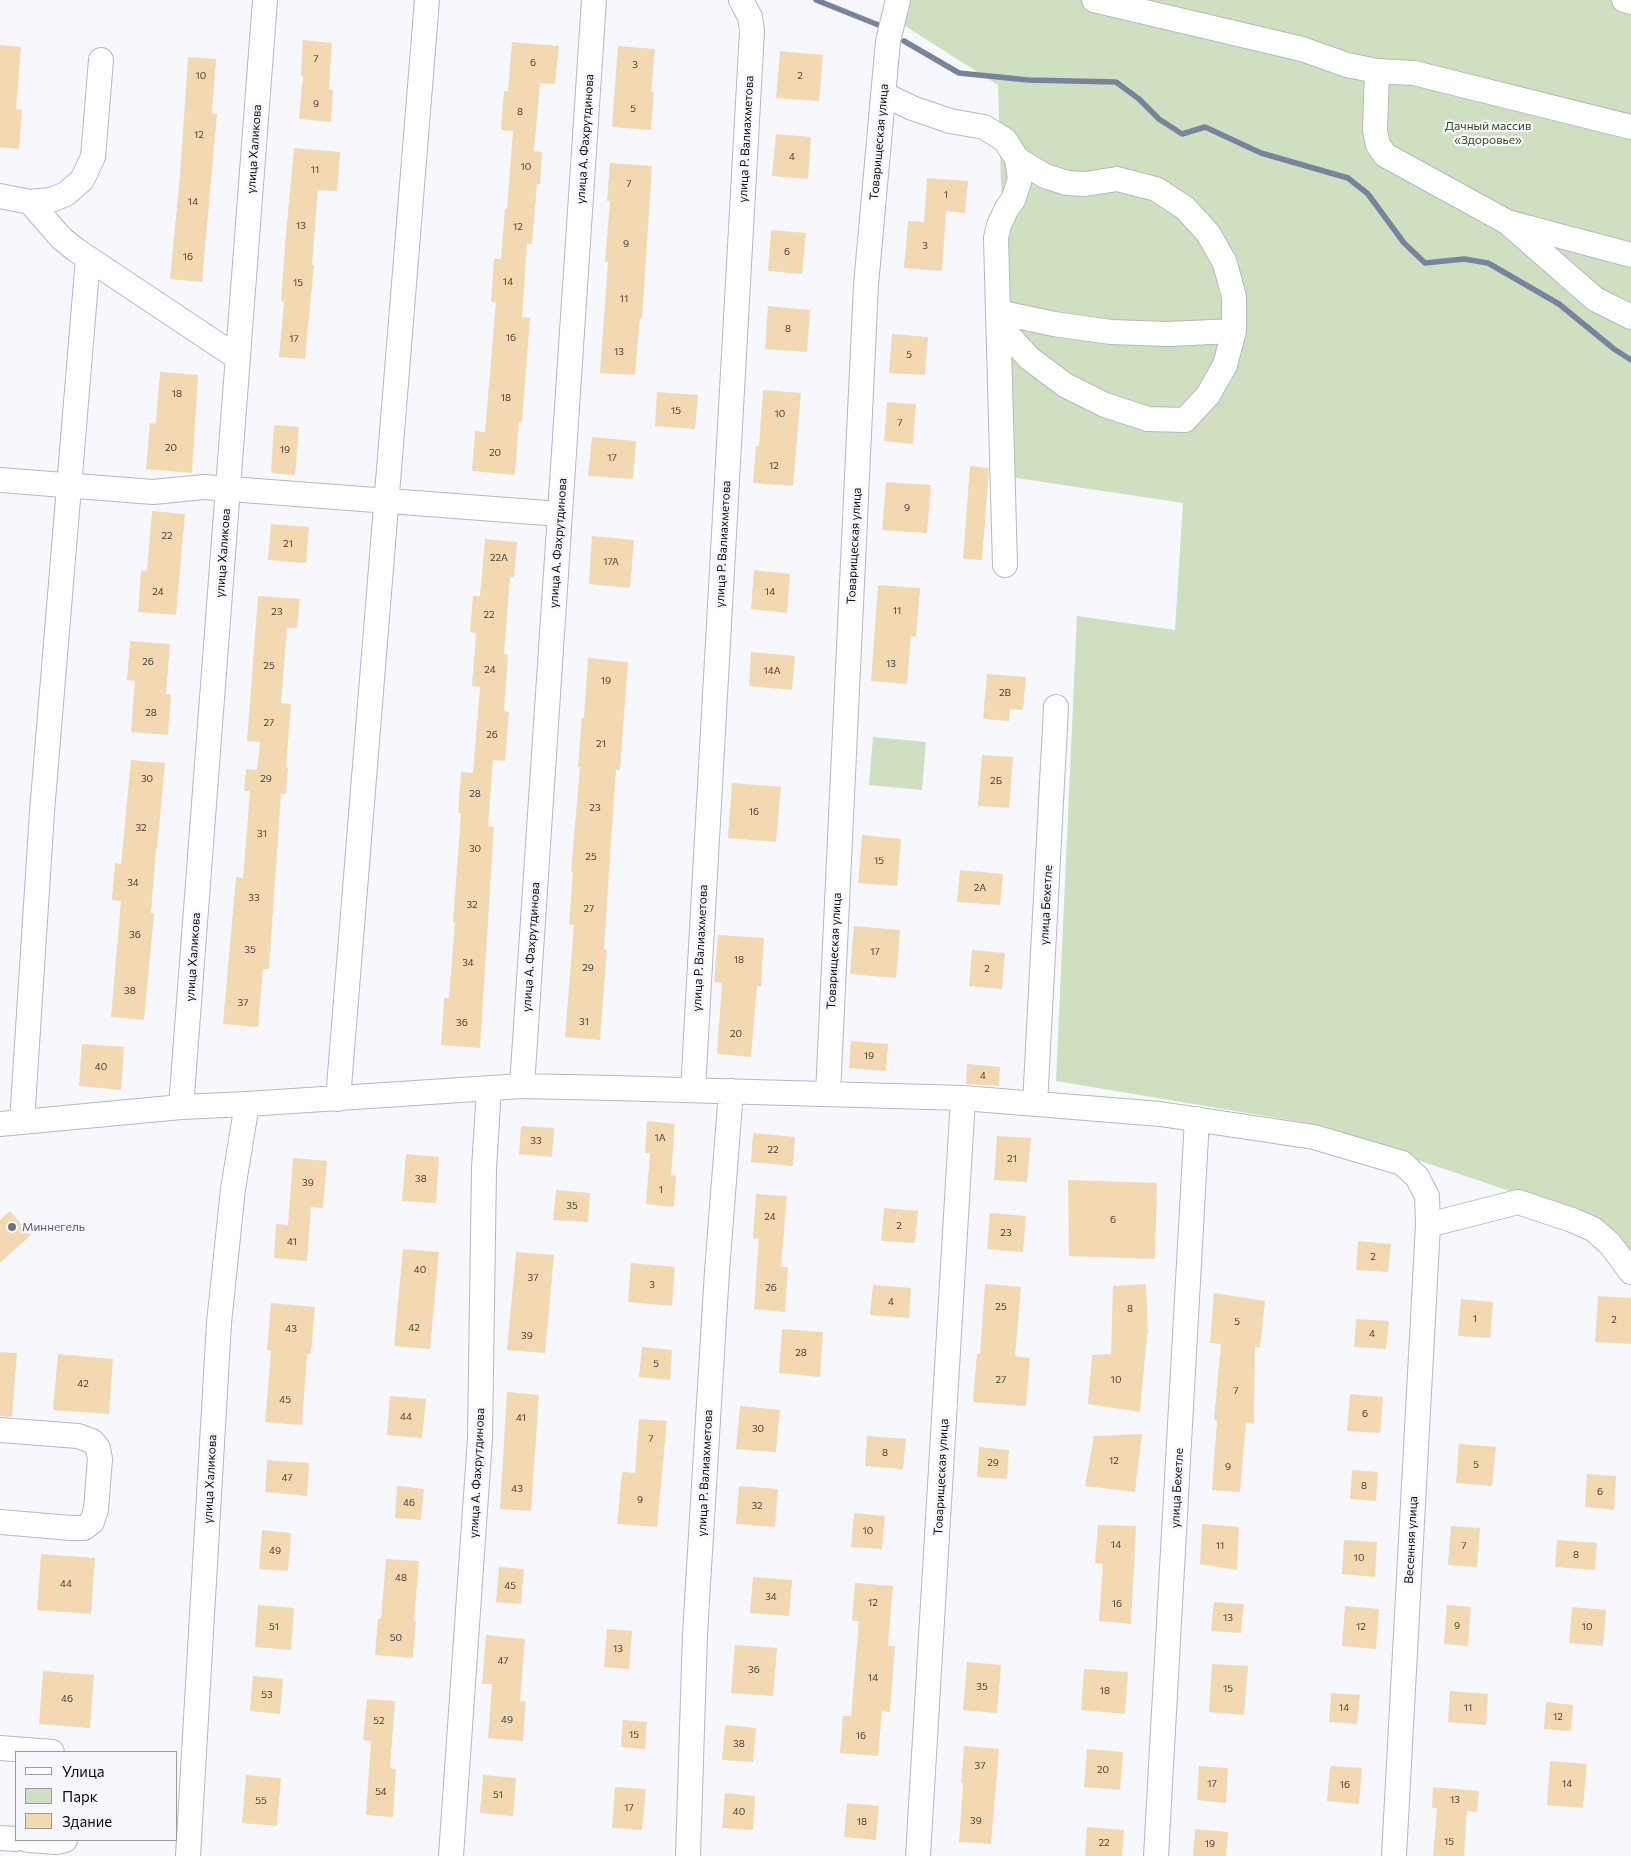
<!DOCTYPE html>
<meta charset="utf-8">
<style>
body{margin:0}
#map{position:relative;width:1631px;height:1856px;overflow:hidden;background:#f7f7fe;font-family:Commissioner,sans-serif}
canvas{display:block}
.legend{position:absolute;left:15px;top:1751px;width:162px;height:90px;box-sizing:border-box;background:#f7f7fe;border:1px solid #99999f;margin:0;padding:6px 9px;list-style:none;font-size:15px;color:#0d0d10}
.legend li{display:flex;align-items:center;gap:10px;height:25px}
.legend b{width:25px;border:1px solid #99999f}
</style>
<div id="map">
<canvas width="1631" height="1856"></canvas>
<ul class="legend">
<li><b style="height:6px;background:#fff"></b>Улица</li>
<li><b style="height:14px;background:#d1dfc1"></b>Парк</li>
<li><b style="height:14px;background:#f2d9b2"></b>Здание</li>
</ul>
</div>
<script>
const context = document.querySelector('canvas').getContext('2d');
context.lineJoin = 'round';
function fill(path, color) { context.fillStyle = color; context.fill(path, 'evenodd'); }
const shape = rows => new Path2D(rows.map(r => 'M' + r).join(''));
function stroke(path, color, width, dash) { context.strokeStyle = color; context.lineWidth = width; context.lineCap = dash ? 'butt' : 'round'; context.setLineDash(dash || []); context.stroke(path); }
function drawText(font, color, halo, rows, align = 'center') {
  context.font = font + ' Commissioner,sans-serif'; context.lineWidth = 4.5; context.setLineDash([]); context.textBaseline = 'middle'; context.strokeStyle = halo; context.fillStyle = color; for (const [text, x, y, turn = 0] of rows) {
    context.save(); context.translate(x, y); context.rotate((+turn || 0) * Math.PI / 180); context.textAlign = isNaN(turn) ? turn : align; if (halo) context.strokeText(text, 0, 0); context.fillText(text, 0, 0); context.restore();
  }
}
fill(shape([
 [907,0,1631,0,1631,1263,1602,1222,1307,1123,1056,1081,1077,616,1175,630,1183,503,1010,477,998,85,902,24],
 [873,737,926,742,922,790,869,785]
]), '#d1dfc1');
stroke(shape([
 [816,0,881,26],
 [904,41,959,73,1028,80,1116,82,1139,99,1159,119,1182,134,1205,127,1261,153,1348,178,1368,194,1404,243,1425,263,1464,259,1488,263,1559,304,1614,349,1631,360]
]), '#77839f', 5.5);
fill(shape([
 [303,40,332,43,329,89,333,90,331,122,299,119,303,76,301,75],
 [512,42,559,46,555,84,540,83,534,151,542,152,540,184,537,184,532,244,527,244,522,317,530,318,522,422,519,422,515,475,472,471,475,431,485,432,496,302,491,302,494,259,501,259,505,209,507,209,513,131,501,130,504,91,508,91],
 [0,45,21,47,16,109,22,110,19,149,0,147],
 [618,46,655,49,651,92,654,92,651,130,612,127],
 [780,51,823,55,819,101,776,98],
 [188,57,216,59,212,113,217,114,202,282,170,279,180,176],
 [776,134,811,137,808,179,772,176],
 [294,148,340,152,337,191,318,190,312,265,314,265,305,359,279,357,284,302,281,301,285,245],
 [610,163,652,166,642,319,640,318,635,375,600,373,608,262,605,262,610,201,607,201],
 [927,178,968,181,965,213,946,211,942,271,904,268,908,221,924,222],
 [771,230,806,233,802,274,768,271],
 [768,306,810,310,807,352,765,349],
 [892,334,928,337,925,375,889,373],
 [160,372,198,375,192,473,146,469,150,423,156,424],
 [763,390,801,393,793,486,753,483,756,446,759,446],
 [657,392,698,395,695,429,655,426],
 [887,402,916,404,913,444,884,441],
 [274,425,299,427,295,475,271,473],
 [592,437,636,441,633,479,588,476],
 [970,466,989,468,982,560,963,559],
 [886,482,931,485,927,533,882,530],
 [152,511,185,514,176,615,138,612,141,570,147,571],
 [271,524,309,527,306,563,268,560],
 [592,536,634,540,630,588,589,584],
 [485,539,517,542,514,577,510,577,504,654,508,655,504,711,509,712,505,761,493,760,488,826,494,827,480,1048,441,1045,444,998,449,998,455,922,453,922,461,813,458,813,461,772,473,773,480,687,472,686,476,633,470,632,473,596,480,596],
 [754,570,790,574,787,613,751,609],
 [878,585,920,588,916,637,911,636,907,684,871,681],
 [258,596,300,599,297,628,287,628,281,703,291,704,286,768,288,768,286,794,281,794,269,969,263,969,258,1027,223,1024,236,877,243,878,250,791,244,791,246,769,257,770,260,742,247,741],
 [130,641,170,644,166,694,171,695,168,735,131,732,135,681,127,680],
 [751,652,795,656,792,690,749,686],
 [588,658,628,662,620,770,616,770,611,842,604,949,607,950,600,1040,565,1037,574,925,569,924,573,872,571,872,580,767,578,767,582,718,584,718],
 [987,674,1026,677,1023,710,1010,709,1009,721,983,719],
 [982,755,1013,757,1009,808,978,806],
 [131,760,165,763,157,849,156,848,151,913,154,914,144,1020,111,1017,121,901,112,900,115,863,121,864],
 [732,783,781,787,776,842,728,838],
 [862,835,901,839,897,886,858,883],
 [960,870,1003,874,1000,905,957,902],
 [854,926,900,930,896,978,850,974],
 [718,935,764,938,761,986,757,986,751,1057,717,1054,722,983,714,982],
 [972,950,1005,953,1002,989,969,986],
 [851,1041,888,1044,886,1071,849,1068],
 [82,1044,124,1047,121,1090,79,1086],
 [967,1064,1000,1067,999,1086,966,1084],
 [647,1121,675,1124,671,1175,676,1176,674,1207,646,1204,650,1153,645,1153],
 [521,1126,554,1128,552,1157,519,1154],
 [753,1133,795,1137,793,1166,751,1162],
 [997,1136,1031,1138,1027,1182,994,1180],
 [406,1154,439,1157,436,1203,402,1201],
 [293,1158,327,1161,323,1208,311,1207,307,1261,274,1258,276,1224,288,1225],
 [1068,1180,1157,1183,1155,1259,1069,1256],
 [556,1190,590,1193,588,1222,553,1220],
 [756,1194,787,1196,781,1267,788,1267,785,1312,754,1309,759,1239,753,1238],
 [884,1208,918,1211,915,1243,881,1241],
 [10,1211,31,1235,0,1263,0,1220],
 [990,1213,1026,1216,1023,1252,987,1249],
 [1358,1241,1391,1244,1388,1272,1356,1270],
 [403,1249,439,1252,430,1349,394,1346],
 [516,1252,554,1255,545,1353,507,1350],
 [631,1263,675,1267,672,1306,628,1302],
 [985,1284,1021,1287,1015,1356,1030,1358,1026,1406,973,1402,977,1353,980,1354],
 [1146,1284,1148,1334,1147,1334,1140,1412,1088,1404,1092,1355,1111,1354,1113,1286],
 [873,1285,911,1288,909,1318,870,1315],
 [1214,1293,1265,1301,1260,1347,1255,1347,1254,1424,1246,1423,1240,1492,1212,1490,1217,1421,1214,1420,1221,1344,1210,1343],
 [1598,1296,1631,1298,1631,1344,1595,1342],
 [1461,1299,1493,1302,1490,1338,1458,1336],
 [271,1303,315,1307,311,1354,307,1354,302,1425,265,1422,271,1351,267,1350],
 [1356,1319,1389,1321,1386,1349,1354,1347],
 [782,1329,823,1332,820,1377,779,1373],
 [642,1347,672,1350,670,1380,639,1377],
 [0,1352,17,1353,12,1417,0,1416],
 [58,1354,113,1359,109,1414,53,1410],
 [507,1392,539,1395,531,1511,500,1509],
 [1350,1394,1383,1397,1380,1433,1347,1431],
 [390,1396,426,1399,422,1438,387,1435],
 [740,1406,780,1410,776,1452,736,1449],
 [639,1419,667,1421,657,1527,617,1524,622,1472,635,1473],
 [1142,1434,1135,1492,1085,1486,1094,1436],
 [867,1436,906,1439,903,1469,865,1466],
 [1459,1444,1496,1447,1492,1486,1456,1483],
 [979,1447,1009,1450,1007,1479,977,1477],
 [267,1460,309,1463,307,1496,265,1492],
 [1352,1470,1378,1472,1376,1501,1350,1499],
 [1587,1474,1616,1476,1614,1510,1585,1507],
 [397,1486,424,1489,421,1520,395,1518],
 [739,1486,778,1489,775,1527,736,1524],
 [854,1513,885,1516,882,1549,851,1547],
 [1202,1524,1239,1527,1237,1570,1200,1564],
 [1098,1525,1136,1526,1131,1624,1099,1621,1103,1564,1095,1563],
 [1451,1526,1480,1528,1477,1567,1448,1565],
 [262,1530,291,1533,288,1571,259,1569],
 [1344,1540,1377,1542,1375,1577,1342,1574],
 [1557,1540,1597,1543,1595,1570,1555,1567],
 [41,1554,95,1558,91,1614,37,1610],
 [386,1559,419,1561,414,1621,416,1622,413,1658,375,1655,378,1619,381,1619],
 [499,1567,524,1569,521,1604,496,1602],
 [753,1577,792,1580,789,1616,750,1613],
 [855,1583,893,1586,888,1646,895,1646,890,1712,882,1711,878,1756,840,1753,843,1716,851,1716,859,1621,852,1621],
 [1214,1602,1244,1604,1241,1633,1211,1631],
 [258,1605,294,1608,291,1650,255,1647],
 [1447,1605,1471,1607,1468,1646,1444,1644],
 [1345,1606,1379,1609,1376,1649,1342,1646],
 [1572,1607,1606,1610,1603,1646,1569,1643],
 [607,1629,632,1631,629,1669,604,1667],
 [486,1635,525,1639,520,1701,526,1701,523,1741,488,1738,492,1684,482,1684],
 [735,1645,777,1648,773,1696,731,1693],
 [967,1662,1001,1665,997,1713,963,1710],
 [1212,1664,1248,1666,1244,1715,1209,1712],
 [1084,1669,1128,1672,1125,1714,1081,1710],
 [43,1671,94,1675,90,1728,39,1724],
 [253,1676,283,1679,280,1714,250,1711],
 [1450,1691,1488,1694,1486,1725,1448,1722],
 [1331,1693,1360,1695,1357,1724,1329,1722],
 [367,1699,395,1701,390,1768,396,1769,393,1817,366,1815,371,1741,363,1740],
 [1546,1702,1573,1705,1571,1731,1544,1729],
 [623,1720,647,1722,645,1749,621,1747],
 [725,1725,756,1728,753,1762,722,1760],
 [964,1746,999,1749,991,1844,959,1842,963,1783,961,1783],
 [1087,1749,1123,1752,1120,1790,1084,1787],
 [1550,1761,1587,1764,1583,1808,1547,1805],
 [1199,1766,1228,1768,1226,1803,1197,1800],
 [1330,1766,1362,1768,1359,1804,1327,1801],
 [246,1775,281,1778,277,1826,242,1823],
 [483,1775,516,1778,513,1816,480,1813],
 [615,1787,646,1789,642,1830,612,1828],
 [1433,1787,1479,1791,1477,1812,1467,1811,1464,1856,1433,1856,1437,1808,1432,1808],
 [725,1793,755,1796,753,1830,722,1828],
 [847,1803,879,1806,876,1840,844,1837],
 [1087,1827,1124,1830,1122,1856,1085,1856],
 [1195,1829,1228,1832,1226,1856,1193,1856]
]), '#f2d9b2');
const minor = shape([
 [1094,0,1302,49,1347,65,1377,71,1414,73,1631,127],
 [1624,0,1631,2],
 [1377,71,1375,130,1378,145,1385,155,1507,222],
 [883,94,912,108,950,121,984,127,1005,140,1017,159,1020,179,1013,200,1007,208,999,225,996,238,1005,565],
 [0,196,30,202,51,200,66,194,82,180,93,157,101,60],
 [30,202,61,238,76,250,238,358],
 [1631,255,1507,222,1595,299,1631,317],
 [998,312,1054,324,1111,332,1168,334,1234,331],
 [999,325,1029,358,1065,385,1105,405,1148,419,1185,420,1208,395,1225,365,1234,331,1234,297,1225,263,1208,233,1185,208,1156,189,1117,179,1085,184,1067,183,1045,176,1017,159],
 [0,480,153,492,204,487,560,514],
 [522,1086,594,0],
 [693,1090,752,31,750,17,741,0],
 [828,1094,866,285,888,41,898,0],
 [338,1099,427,0],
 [1035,1104,1056,707],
 [181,1107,265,0],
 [22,1122,42,812,88,258],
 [0,1124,181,1107,247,1104,522,1086,613,1088,963,1098,1160,1114,1314,1137,1402,1163,1417,1177,1427,1196,1428,1225,1394,1856],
 [1428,1225,1518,1202,1572,1220,1593,1229,1610,1244,1631,1272],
 [0,1430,78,1436,92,1441,98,1448,100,1459,96,1509,92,1522,84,1528,71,1528,0,1522],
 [0,1748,52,1752],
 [0,1838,16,1839],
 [28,1840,56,1842,65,1840],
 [188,1856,219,1323,233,1189,247,1104],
 [451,1856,480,1438,484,1168,489,1089],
 [688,1856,695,1634,717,1271,731,1091],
 [918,1856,963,1098],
 [1156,1856,1197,1119]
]);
stroke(minor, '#b8b7c0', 26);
stroke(minor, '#fff', 24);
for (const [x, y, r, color] of [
 [12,1227,5,"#6b7280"]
]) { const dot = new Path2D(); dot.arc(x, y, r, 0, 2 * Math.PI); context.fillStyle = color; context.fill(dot); stroke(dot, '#f7f7fe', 2); }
drawText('10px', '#464038', null, [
 ["7",316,59],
 ["6",533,63],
 ["3",635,65],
 ["10",201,76],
 ["2",800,76],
 ["9",316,104],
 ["5",633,109],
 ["8",520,112],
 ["12",199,135],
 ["4",792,157],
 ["10",526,167],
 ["11",315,170],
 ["7",629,184],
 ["1",946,195],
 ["14",193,202],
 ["13",301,226],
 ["12",518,227],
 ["9",626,244],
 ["3",925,246],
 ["6",787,252],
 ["16",188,257],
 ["14",508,282],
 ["15",298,283],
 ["11",624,299],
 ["8",788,329],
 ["16",511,338],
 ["17",294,339],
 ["13",619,352],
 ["5",909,355],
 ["18",177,394],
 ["18",506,398],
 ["15",676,411],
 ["10",780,414],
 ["7",900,423],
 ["20",171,448],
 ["19",285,450],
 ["20",495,453],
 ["17",612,458],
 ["12",774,466],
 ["9",907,508],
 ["22",167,536],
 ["21",288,544],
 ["22А",499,558],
 ["17А",611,562],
 ["24",158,592],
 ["14",770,592],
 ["11",897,611],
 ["23",277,612],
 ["22",489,615],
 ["26",148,662],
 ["13",891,664],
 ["25",269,666],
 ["24",490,670],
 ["14А",772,671],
 ["19",606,681],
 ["2В",1005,693],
 ["28",151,713],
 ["27",269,723],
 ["26",492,735],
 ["21",601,744],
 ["30",147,779],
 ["29",266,779],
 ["2Б",996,781],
 ["28",475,794],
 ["23",595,808],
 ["16",754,812],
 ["32",141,828],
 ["31",262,834],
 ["30",475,849],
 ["25",591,857],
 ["15",879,861],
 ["34",133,883],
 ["2А",980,888],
 ["33",254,898],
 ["32",472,905],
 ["27",589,909],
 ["36",135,935],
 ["35",250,950],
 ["17",875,952],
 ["18",739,960],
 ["34",468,963],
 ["29",588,968],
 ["2",987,969],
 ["38",130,991],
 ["37",243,1003],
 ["31",584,1022],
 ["36",462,1023],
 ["20",736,1034],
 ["19",869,1056],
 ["40",101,1067],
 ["4",983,1076],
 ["1А",660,1138],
 ["33",536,1141],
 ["22",773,1150],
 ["21",1012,1159],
 ["38",421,1179],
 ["39",308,1183],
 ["1",661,1190],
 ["35",572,1206],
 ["24",770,1217],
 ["6",1113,1220],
 ["2",899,1226],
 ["23",1006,1233],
 ["41",292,1242],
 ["2",1373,1257],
 ["40",420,1270],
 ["37",533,1278],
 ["3",652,1285],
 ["26",771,1288],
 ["4",891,1302],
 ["25",1001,1307],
 ["8",1130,1309],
 ["1",1475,1319],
 ["2",1614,1320],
 ["5",1237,1322],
 ["42",414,1328],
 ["43",291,1329],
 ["4",1372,1334],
 ["39",527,1336],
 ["28",801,1353],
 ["5",656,1364],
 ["27",1001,1380],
 ["10",1116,1380],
 ["42",83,1384],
 ["7",1236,1391],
 ["45",285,1400],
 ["6",1365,1414],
 ["44",406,1417],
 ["41",521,1418],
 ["30",758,1429],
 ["7",651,1439],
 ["8",885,1453],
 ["12",1114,1461],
 ["29",993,1463],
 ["5",1476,1465],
 ["9",1228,1467],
 ["47",287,1478],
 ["8",1364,1486],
 ["43",517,1489],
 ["6",1600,1492],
 ["9",640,1500],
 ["46",409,1503],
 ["32",757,1506],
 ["10",868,1531],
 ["14",1116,1545],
 ["11",1220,1546],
 ["7",1464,1546],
 ["49",275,1551],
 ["8",1576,1555],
 ["10",1359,1558],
 ["48",401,1578],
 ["44",66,1584],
 ["45",510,1586],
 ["34",771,1597],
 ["12",873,1603],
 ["16",1117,1604],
 ["13",1228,1618],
 ["9",1457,1626],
 ["51",274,1627],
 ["12",1361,1627],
 ["10",1587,1627],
 ["50",396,1638],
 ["13",618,1649],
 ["47",503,1661],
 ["36",754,1670],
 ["14",873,1678],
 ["35",982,1687],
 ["15",1228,1689],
 ["18",1105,1691],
 ["53",267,1695],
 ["46",67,1699],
 ["14",1344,1708],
 ["11",1468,1708],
 ["12",1558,1717],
 ["49",507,1720],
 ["52",379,1721],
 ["15",634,1735],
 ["16",861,1736],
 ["38",739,1744],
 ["37",980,1766],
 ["20",1103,1770],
 ["17",1212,1784],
 ["14",1567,1784],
 ["16",1345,1785],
 ["54",381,1792],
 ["51",498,1795],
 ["13",1455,1800],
 ["55",261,1801],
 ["17",629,1808],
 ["40",739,1812],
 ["39",976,1821],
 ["18",862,1822],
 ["15",1449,1842],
 ["22",1104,1843],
 ["19",1210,1844]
]);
drawText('12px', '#344b0f', '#f7f7fe', [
 ["Дачный массив",1488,126],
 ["«Здоровье»",1488,140]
]);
drawText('12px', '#0d0d10', '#f7f7fe', [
 ["улица А. Фахрутдинова",585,139,-86],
 ["улица Р. Валиахметова",746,139,-87],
 ["Товарищеская улица",879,142,-85],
 ["улица Халикова",254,149,-86],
 ["улица А. Фахрутдинова",558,543,-86],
 ["улица Р. Валиахметова",723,544,-87],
 ["Товарищеская улица",854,546,-87],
 ["улица Халикова",223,553,-86],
 ["улица Бехетле",1046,905,-87],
 ["улица А. Фахрутдинова",531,947,-86],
 ["улица Р. Валиахметова",700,948,-87],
 ["Товарищеская улица",834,951,-87],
 ["улица Халикова",193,957,-86],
 ["улица А. Фахрутдинова",477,1473,-87],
 ["улица Р. Валиахметова",705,1473,-87],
 ["Товарищеская улица",941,1477,-87],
 ["улица Халикова",210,1479,-87],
 ["улица Бехетле",1177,1488,-87],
 ["Весенняя улица",1411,1540,-87]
]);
drawText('12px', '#5b616d', '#f7f7fe', [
 ["Миннегель",22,1227]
], 'left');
</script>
